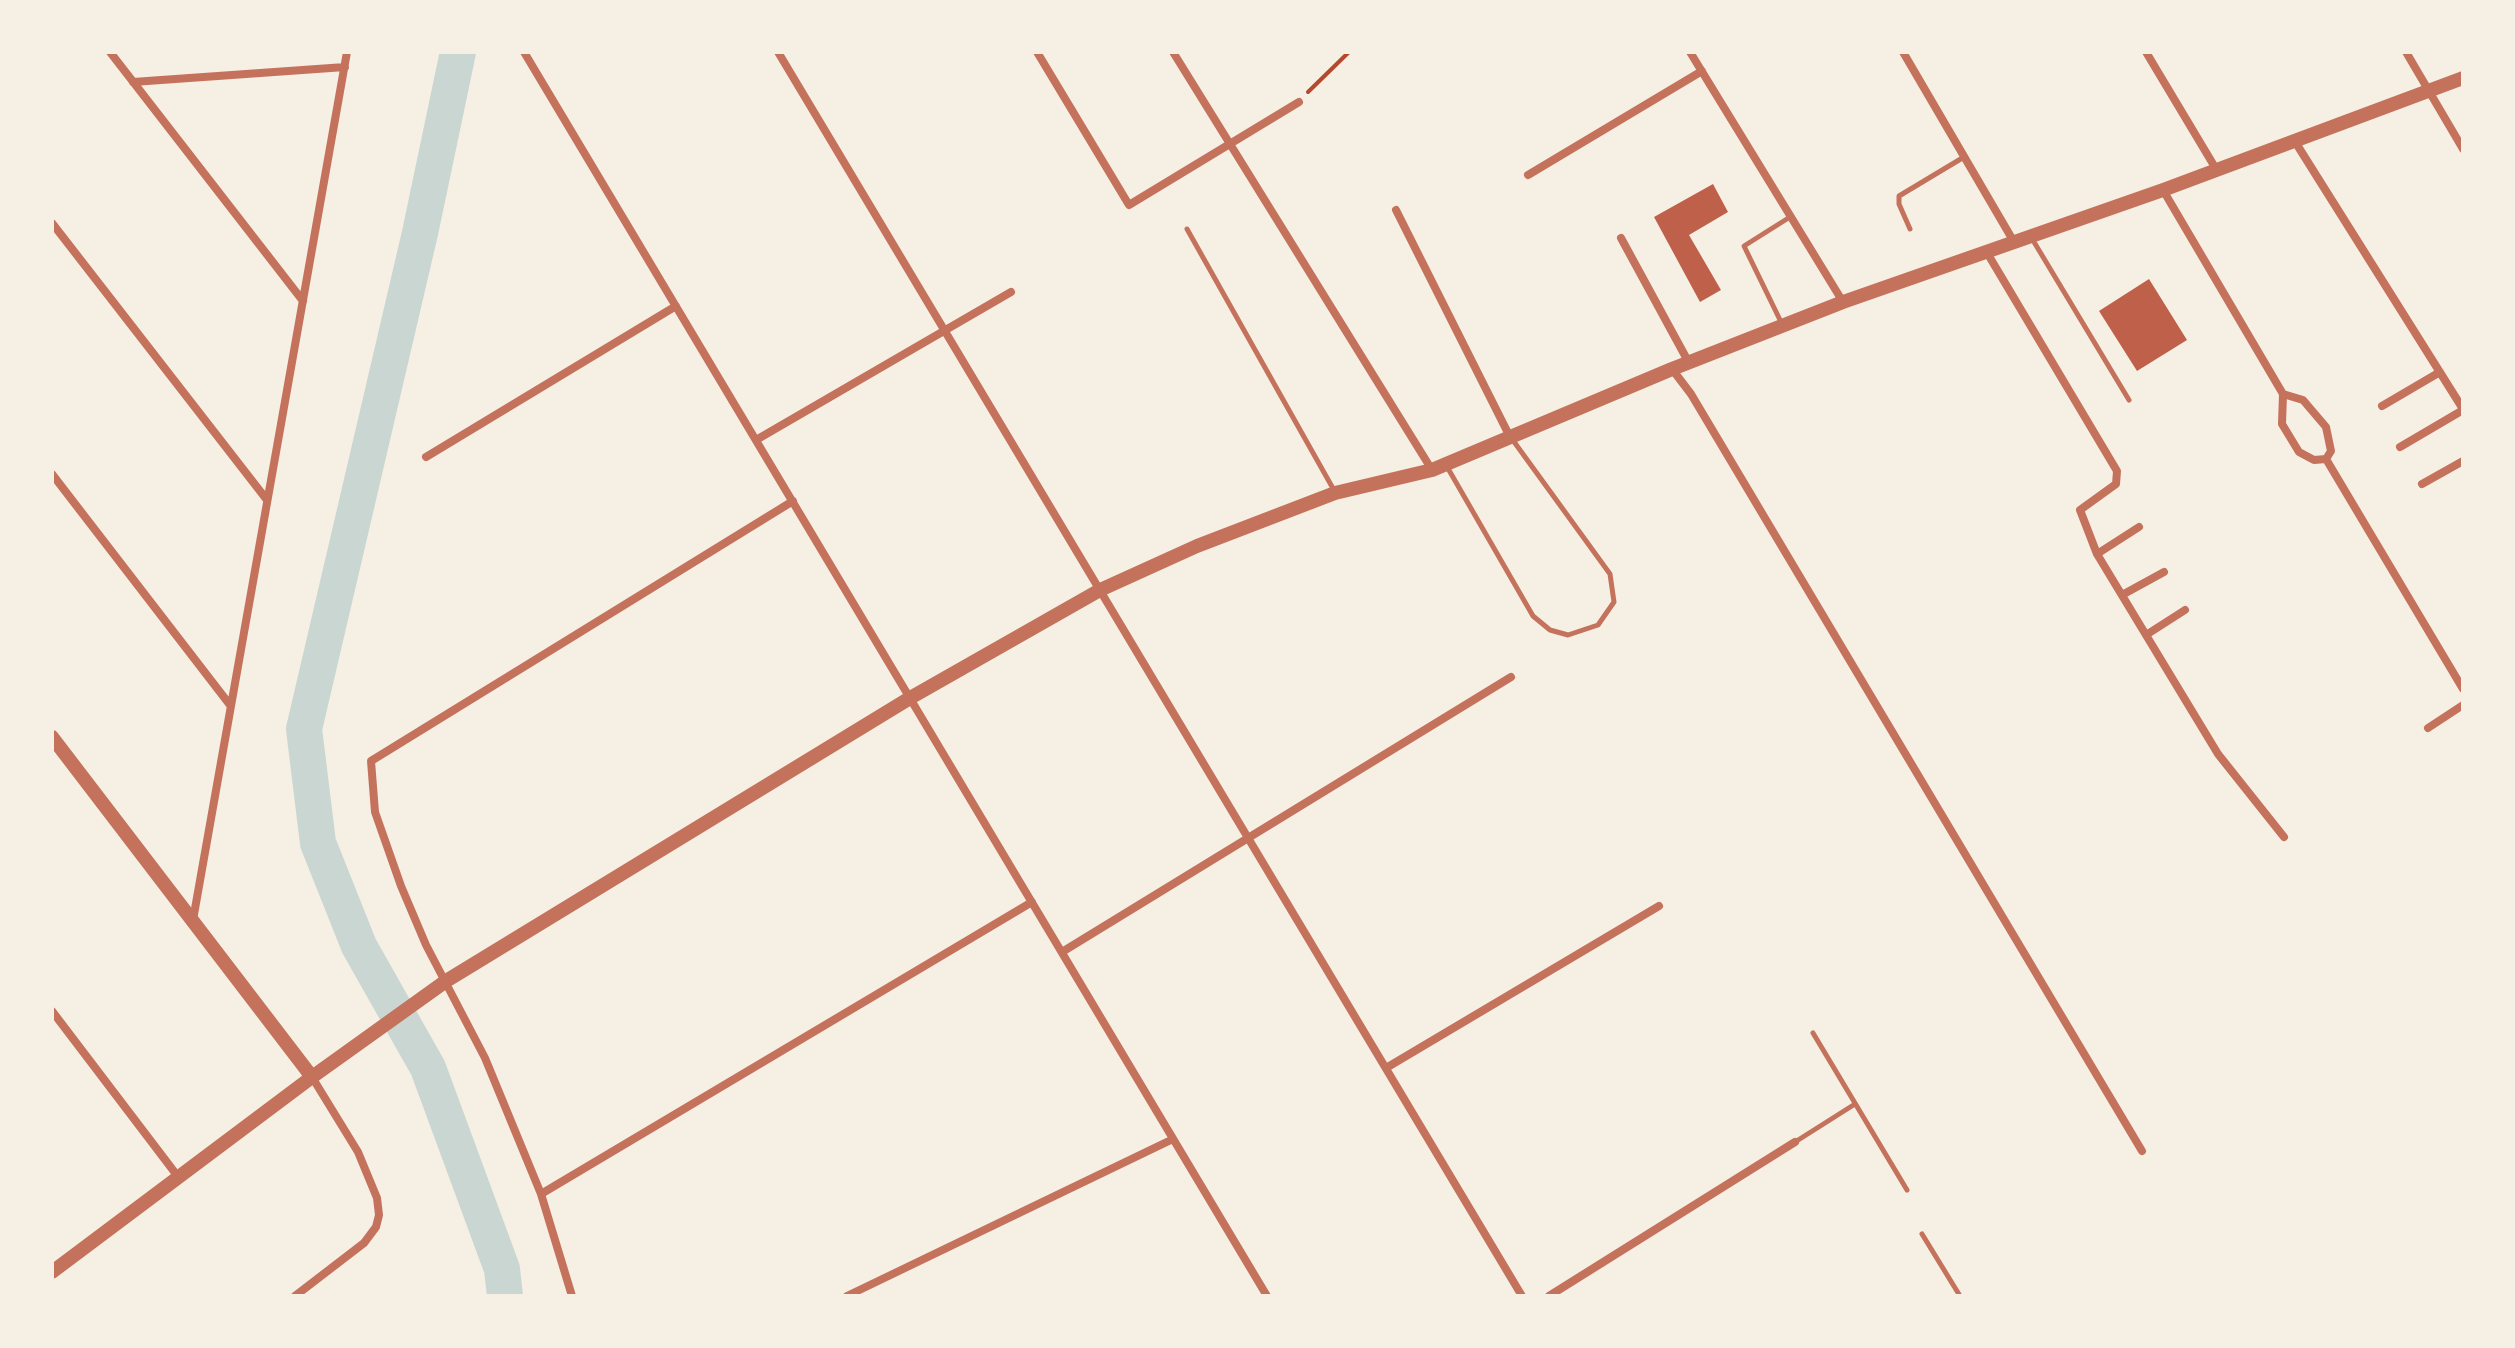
<!DOCTYPE html>
<style>
body{margin:0}
#map{position:relative;width:2515px;height:1348px;overflow:hidden;background:#f6efe4;font-family:Lato,sans-serif}
canvas{display:block}
.frame{position:absolute;inset:0;border:54px solid #f6efe4;pointer-events:none}
</style>
<div id="map">
<canvas width="2515" height="1348"></canvas>
<div class="frame"></div>
</div>
<script>
const context = document.querySelector('canvas').getContext('2d');
context.lineJoin = 'round';
const shape = rows => new Path2D(rows.map(r => 'M' + r).join(''));
function stroke(path, color, width, dash) { context.strokeStyle = color; context.lineWidth = width; context.lineCap = dash ? 'butt' : 'round'; context.setLineDash(dash || []); context.stroke(path); }
function fill(path, color) { context.fillStyle = color; context.fill(path, 'evenodd'); }
stroke(shape([
 [458,52,420,233,304,729,318,843,359,946,428,1068,502,1269,505,1296]
]), '#c9d6d2', 36);
fill(shape([
 [1713,184,1728,212,1689,235,1721,290,1700,302,1654,217],
 [2149,279,2187,340,2137,371,2099,311]
]), '#bf614a');
stroke(shape([
 [1308,92,1349,52]
]), '#b5482f', 4);
stroke(shape([
 [1187,229,1335,492],
 [1910,229,1899,204,1899,196,1964,157],
 [2031,237,2129,400],
 [1782,324,1744,246,1790,217],
 [1446,465,1533,616,1550,630,1568,635,1598,625,1614,602,1610,574,1512,439],
 [1813,1033,1907,1190],
 [1795,1142,1855,1104],
 [1922,1234,1960,1296]
]), '#c5725c', 5);
stroke(shape([
 [110,52,303,301],
 [524,52,1267,1296],
 [778,52,1522,1296],
 [1037,52,1129,205,1299,102],
 [1173,52,1432,470],
 [1690,52,1843,302],
 [1903,52,2014,242],
 [2146,52,2216,169],
 [2406,52,2463,149],
 [133,82,345,67],
 [2294,140,2463,409],
 [1528,175,1702,71],
 [2163,190,2283,394],
 [1396,210,1510,437],
 [52,223,267,500],
 [1621,238,1689,363],
 [1986,251,2117,471,2116,484,2080,510,2097,554,2218,754,2284,837],
 [1672,369,1691,394,2142,1151],
 [2283,394,2303,400,2326,427,2331,451,2326,459,2314,460,2299,452,2282,424,2283,394],
 [2382,406,2440,372],
 [756,440,1011,292],
 [2400,447,2463,410],
 [426,457,676,306],
 [2326,459,2463,689],
 [52,474,230,705],
 [2422,484,2463,461],
 [2097,554,2139,527],
 [2122,595,2164,572],
 [2146,635,2185,610],
 [2428,728,2463,705],
 [193,920,347,52],
 [1062,952,1511,677],
 [52,1011,179,1178],
 [1386,1068,1659,906],
 [541,1194,1032,902],
 [295,1296,364,1243,376,1227,379,1215,377,1198,358,1152,312,1077],
 [572,1296,541,1194,485,1058,426,945,401,886,375,812,371,761,793,501],
 [847,1296,1173,1139],
 [1549,1296,1795,1142]
]), '#c5725c', 8);
stroke(shape([
 [52,737,312,1077],
 [52,1272,312,1077,446,981,910,698,1100,590,1197,546,1335,493,1432,470,1672,369,1843,302,2163,190,2463,78]
]), '#c5725c', 14);
</script>
